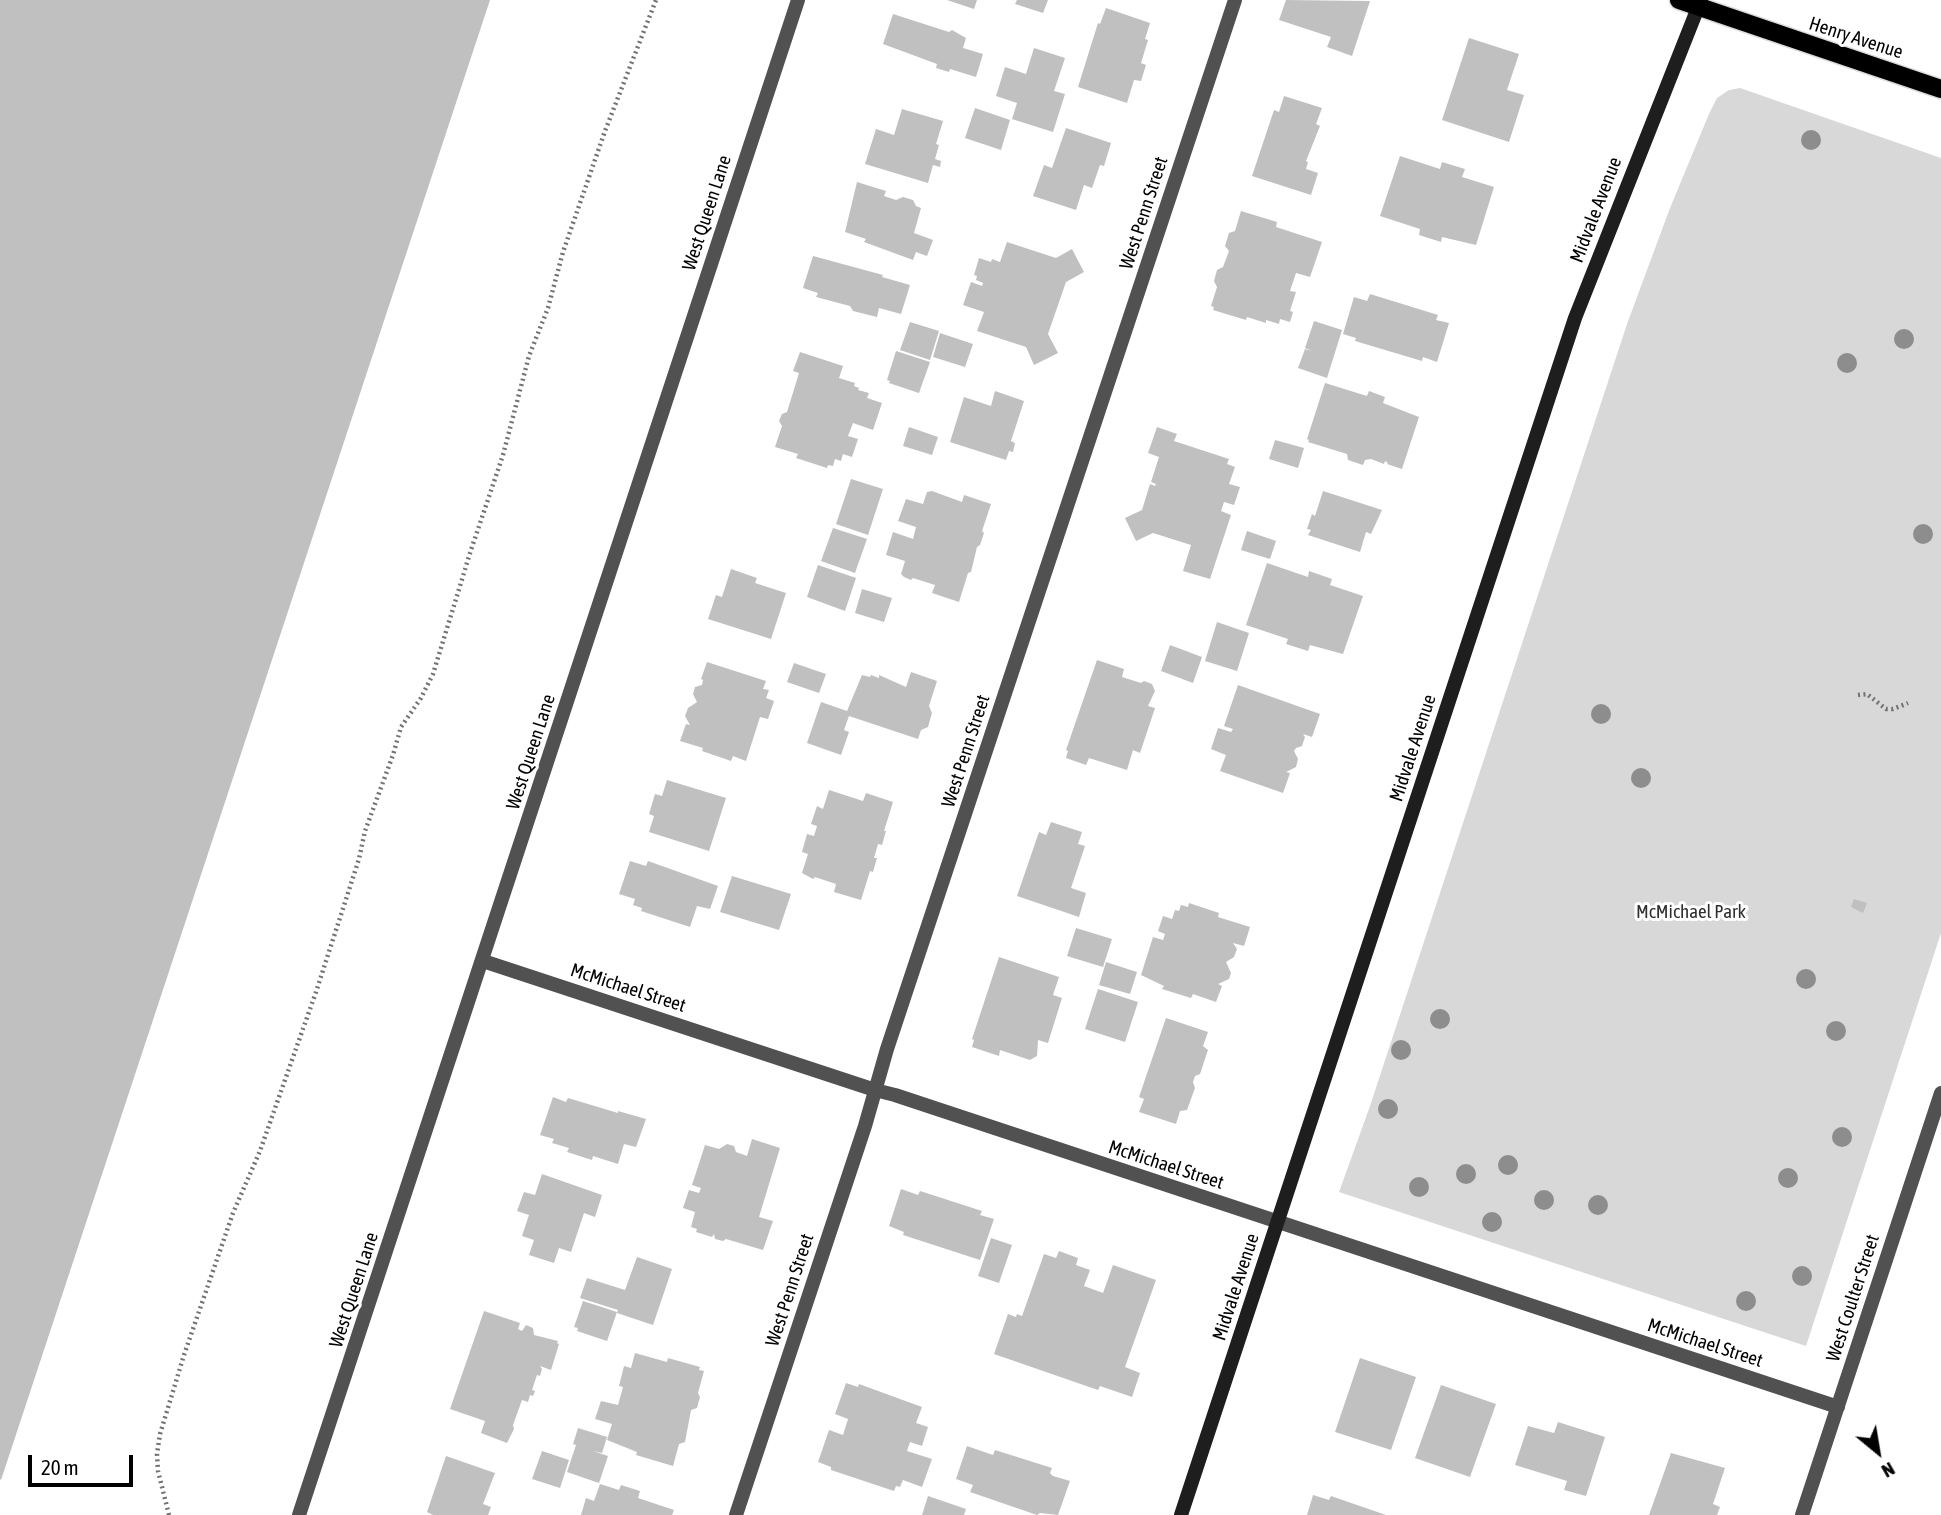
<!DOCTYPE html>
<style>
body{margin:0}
#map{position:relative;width:1941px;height:1515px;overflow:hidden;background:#fff;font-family:"Asap Condensed",sans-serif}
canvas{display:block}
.north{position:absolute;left:1843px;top:1417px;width:70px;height:70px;-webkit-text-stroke:5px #fff;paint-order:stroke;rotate:150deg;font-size:19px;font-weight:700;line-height:28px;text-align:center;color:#000}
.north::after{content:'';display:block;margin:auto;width:24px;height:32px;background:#000;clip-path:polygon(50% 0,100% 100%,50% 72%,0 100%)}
.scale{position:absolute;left:28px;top:1455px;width:105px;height:32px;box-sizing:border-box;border:4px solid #000;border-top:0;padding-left:9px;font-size:21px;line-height:24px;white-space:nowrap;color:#000;-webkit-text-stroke:5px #fff;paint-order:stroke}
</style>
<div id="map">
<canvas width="1941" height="1515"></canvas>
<div class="north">N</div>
<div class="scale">20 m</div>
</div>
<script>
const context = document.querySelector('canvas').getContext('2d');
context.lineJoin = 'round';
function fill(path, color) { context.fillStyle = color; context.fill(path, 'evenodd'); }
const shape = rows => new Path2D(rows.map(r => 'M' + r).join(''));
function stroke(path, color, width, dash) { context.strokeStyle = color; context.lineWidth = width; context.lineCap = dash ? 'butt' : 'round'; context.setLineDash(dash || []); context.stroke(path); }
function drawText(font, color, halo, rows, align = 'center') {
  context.font = font + ' "Asap Condensed",sans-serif'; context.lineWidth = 6; context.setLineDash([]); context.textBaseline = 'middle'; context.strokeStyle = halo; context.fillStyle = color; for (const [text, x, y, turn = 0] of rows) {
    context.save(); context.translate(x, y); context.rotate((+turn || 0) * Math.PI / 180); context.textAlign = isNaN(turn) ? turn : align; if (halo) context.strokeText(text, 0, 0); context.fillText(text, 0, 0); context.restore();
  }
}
fill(shape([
 [1740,88,1941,158,1941,933,1806,1346,1339,1192,1370,1106,1627,324,1670,208,1709,114,1717,98,1729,90]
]), '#d8d8d8');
fill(shape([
 [0,0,490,0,1,1480,0,1479],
 [947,0,977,0,974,9],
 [1017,0,1048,0,1043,13,1015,4],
 [1286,0,1370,1,1352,56,1327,47,1331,37,1279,20],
 [1106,8,1150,23,1145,39,1148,40,1141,63,1146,65,1141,81,1134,80,1127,103,1078,87,1098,23,1100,24],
 [893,14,949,32,952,30,966,38,963,48,983,54,976,77,950,69,949,72,936,68,937,64,883,44],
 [1469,38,1519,54,1507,90,1524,95,1509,142,1442,120],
 [1034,48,1065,58,1054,91,1065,94,1053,132,1012,119,1017,103,996,96,1005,67,1026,74],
 [1284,96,1322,108,1316,124,1320,126,1306,161,1308,162,1306,169,1318,173,1311,195,1252,176,1274,110,1279,112],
 [975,108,1010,120,1001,150,965,138],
 [902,109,943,121,936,144,939,145,935,159,941,161,940,167,933,165,928,183,865,164,876,129,894,135],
 [1066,128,1111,143,1104,166,1100,165,1092,188,1084,185,1076,210,1033,196,1044,165,1052,168],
 [1400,156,1440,169,1442,162,1465,169,1462,177,1494,187,1476,245,1442,237,1441,242,1419,235,1420,229,1380,216],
 [857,182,886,191,884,196,896,200,903,197,913,200,916,206,921,208,914,233,933,240,927,256,916,252,913,260,864,242,866,239,845,232],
 [1241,211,1277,222,1276,227,1322,242,1310,277,1296,273,1290,291,1296,292,1290,311,1293,312,1290,322,1280,319,1279,324,1266,320,1266,323,1247,317,1246,320,1213,310,1214,307,1211,306,1217,287,1214,281,1217,270,1223,267,1229,251,1225,246,1229,233,1235,231],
 [1007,242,1056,258,1072,249,1084,272,1066,282,1048,334,1058,353,1034,365,1026,347,977,331,984,312,963,305,971,282,982,286,983,283,976,280,977,276,974,275,979,258,991,262,992,259,1000,262],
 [813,256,883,275,882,277,910,285,901,314,879,308,877,317,853,311,850,306,816,297,818,293,803,288],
 [1370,294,1438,315,1436,320,1449,323,1437,362,1423,357,1422,361,1355,341,1356,338,1343,334,1354,297,1367,301],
 [1314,321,1342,330,1327,378,1298,368,1305,349,1312,351,1305,348],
 [910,322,939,331,930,360,900,350],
 [940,333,973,344,965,367,933,357],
 [896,351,930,362,919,393,889,383,890,381,887,380],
 [800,352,843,366,839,378,855,383,854,386,859,388,858,390,869,393,867,398,882,403,873,430,853,423,848,436,858,439,852,457,843,454,841,461,835,459,833,466,828,465,827,468,796,458,798,454,775,447,782,426,779,421,782,414,787,412,799,373,793,371],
 [1325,383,1367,396,1369,391,1385,397,1383,403,1419,417,1402,469,1387,464,1388,463,1385,461,1384,464,1371,459,1365,460,1363,465,1348,460,1347,454,1308,442,1309,440,1307,439],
 [995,391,1024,401,1011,441,1015,443,1013,452,1009,451,1006,460,950,442,964,397,991,406],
 [909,427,938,437,932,455,903,446],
 [1157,427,1177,434,1174,441,1229,459,1227,464,1235,467,1229,484,1240,487,1234,505,1224,502,1221,511,1231,515,1210,579,1183,571,1191,545,1153,533,1136,541,1125,518,1142,510,1150,484,1155,486,1156,484,1151,482,1159,457,1148,453],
 [1275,440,1304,448,1298,468,1269,459],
 [851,479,883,489,868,535,836,524],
 [932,491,962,502,964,495,991,504,982,531,984,533,980,545,977,547,971,572,968,573,959,602,932,593,935,585,913,578,911,580,904,577,901,574,905,561,886,555,893,532,913,539,916,527,898,521,906,499,923,504,927,492],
 [1323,491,1382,510,1371,534,1366,532,1360,552,1308,535,1311,530,1307,529,1312,514,1315,516],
 [833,528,867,539,855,573,821,561],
 [1247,531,1276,541,1270,559,1241,550],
 [1267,563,1308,577,1309,571,1332,579,1330,585,1363,596,1343,654,1310,645,1308,651,1286,644,1288,639,1246,625],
 [818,565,856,578,845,611,807,597],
 [731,569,757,578,755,583,786,593,771,639,708,619,716,595,722,597],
 [862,589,892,598,884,622,855,613],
 [1217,622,1249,633,1237,671,1205,661],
 [1170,645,1202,657,1193,683,1161,671],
 [1097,660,1124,669,1122,677,1141,683,1144,681,1152,684,1155,691,1148,706,1155,708,1140,753,1133,750,1127,770,1089,758,1086,765,1066,758,1068,751,1066,750],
 [707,662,766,681,763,689,769,690,766,698,774,701,768,719,760,717,746,761,733,756,731,761,702,751,703,748,680,741,686,724,690,725,685,716,688,708,697,702,693,694,695,687,702,685,703,680,701,679],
 [794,663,826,674,819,693,787,682],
 [911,672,937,681,929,706,932,713,928,727,921,730,918,739,849,716,844,730,849,732,841,755,807,743,821,702,847,711,862,675,870,677,871,675,879,678,879,675,906,687],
 [1238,685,1320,714,1312,737,1303,734,1305,737,1302,746,1296,748,1294,751,1298,759,1296,767,1286,772,1290,773,1283,793,1220,771,1226,755,1211,749,1218,728,1231,732,1233,729,1224,726],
 [667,780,726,798,709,851,649,832,654,816,649,814,655,794,662,796],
 [829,790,863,801,866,793,893,802,884,831,886,831,882,845,878,844,874,858,877,858,873,872,870,871,861,900,834,892,836,884,815,877,813,879,802,873,808,854,802,852,807,834,814,836,817,826,811,824,817,806,823,809],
 [1051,822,1082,832,1078,844,1085,846,1071,888,1086,893,1079,917,1017,896,1039,832,1046,835],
 [630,861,646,866,648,861,718,886,710,909,697,906,690,927,641,911,642,908,633,905,635,899,619,894],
 [732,876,791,894,779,930,720,912],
 [1854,899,1867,903,1863,913,1851,907],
 [1189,903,1219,913,1218,917,1250,927,1244,946,1233,943,1237,949,1234,957,1226,962,1231,973,1229,979,1218,984,1222,986,1216,1002,1193,994,1191,998,1162,989,1164,986,1141,975,1153,937,1163,940,1165,934,1158,931,1163,916,1172,919,1175,910,1179,911,1181,905,1188,907],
 [1076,928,1112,939,1103,967,1067,956],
 [999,957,1059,977,1053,995,1062,998,1048,1043,1038,1040,1037,1056,1030,1060,1000,1050,999,1056,972,1047,974,1040,972,1039],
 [1106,962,1137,972,1130,994,1099,985],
 [1098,989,1138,1002,1125,1042,1085,1029],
 [1166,1018,1208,1032,1203,1046,1208,1050,1200,1074,1195,1076,1193,1082,1195,1088,1187,1110,1180,1111,1176,1124,1139,1112,1144,1099,1139,1097],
 [553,1097,566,1102,568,1098,618,1113,618,1111,646,1119,636,1147,624,1144,618,1164,593,1156,592,1160,567,1152,569,1148,552,1143,554,1139,540,1135],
 [752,1139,780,1148,759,1217,773,1221,763,1250,726,1239,723,1241,715,1239,714,1234,712,1237,696,1232,697,1229,691,1227,695,1212,683,1208,689,1190,699,1193,701,1188,692,1185,705,1145,719,1149,727,1144,734,1146,736,1152,747,1156],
 [542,1174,602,1195,595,1217,584,1213,571,1252,559,1248,554,1263,529,1255,534,1240,522,1236,529,1215,517,1211,524,1192,535,1195],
 [901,1189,918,1195,920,1191,982,1211,980,1215,994,1219,980,1260,903,1235,904,1232,889,1226],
 [991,1238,1012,1245,999,1283,978,1276],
 [1059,1251,1078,1258,1076,1265,1090,1270,1084,1286,1103,1293,1113,1265,1156,1280,1125,1367,1140,1373,1132,1397,1100,1386,1098,1390,994,1354,1008,1314,1016,1317,1017,1314,1022,1316,1044,1254,1056,1258],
 [637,1257,672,1269,653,1325,617,1313,618,1310,580,1298,587,1278,625,1290],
 [583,1301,617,1312,607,1341,577,1331,578,1328,574,1327],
 [484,1311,520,1323,518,1329,522,1331,526,1325,533,1328,534,1335,558,1341,557,1343,559,1344,551,1370,540,1366,542,1369,540,1376,537,1375,532,1390,535,1391,533,1396,530,1395,528,1402,522,1400,513,1425,514,1429,507,1443,481,1433,485,1421,450,1409],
 [635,1353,667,1362,668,1358,700,1367,699,1370,704,1371,698,1393,700,1397,697,1408,691,1410,685,1442,679,1444,673,1466,636,1455,637,1452,607,1440,612,1424,595,1419,601,1401,618,1405,623,1387,619,1386,624,1366,631,1368],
 [1360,1358,1416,1377,1391,1450,1335,1432],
 [846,1383,858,1387,859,1384,922,1407,916,1423,928,1427,922,1446,910,1442,907,1451,932,1459,922,1487,903,1480,900,1487,896,1486,894,1491,831,1470,831,1467,818,1462,829,1430,843,1435,848,1419,835,1414],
 [1441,1385,1496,1404,1470,1477,1415,1458],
 [1558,1422,1605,1437,1586,1496,1564,1490,1567,1481,1515,1465,1528,1426,1554,1433],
 [578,1428,607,1437,602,1453,593,1451,608,1456,599,1483,567,1472,576,1445,573,1444],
 [967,1446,993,1455,995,1450,1052,1468,1050,1473,1053,1476,1070,1481,1058,1515,1040,1513,1037,1515,970,1492,973,1485,956,1479],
 [542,1451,569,1460,560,1488,532,1479],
 [1671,1453,1725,1468,1713,1504,1720,1507,1717,1515,1649,1515],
 [446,1456,495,1473,483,1504,491,1507,488,1515,433,1515,427,1512],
 [600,1484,619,1490,621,1485,640,1491,638,1498,674,1510,672,1515,581,1515,586,1498,594,1501],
 [1313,1495,1329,1500,1331,1496,1386,1515,1307,1515],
 [928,1496,966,1509,964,1515,922,1515]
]), '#c0c0c0');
const primary = shape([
 [1679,0,1941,89]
]);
stroke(primary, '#dbdbdb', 21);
stroke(shape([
 [1858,695,1867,694,1886,709,1893,709,1908,703],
 [169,1515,158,1471,157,1454,160,1434,184,1355,233,1213,260,1151,316,992,359,859,365,831,393,755,401,727,421,698,433,674,471,550,503,455,529,356,548,308,563,252,605,131,656,0]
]), '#737373', 4.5, [2, 3.5]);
stroke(shape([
 [483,961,875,1090,895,1095,1838,1407],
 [299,1515,798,0],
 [736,1515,865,1126,887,1049,1235,0],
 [1802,1515,1941,1093]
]), '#515151', 14);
stroke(shape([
 [1181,1515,1575,318,1701,0]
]), '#1e1e1e', 14);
stroke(primary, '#000', 18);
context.fillStyle = '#8d8d8d';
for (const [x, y] of [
 [1811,140],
 [1904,339],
 [1847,363],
 [1923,534],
 [1601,714],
 [1641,778],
 [1806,979],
 [1440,1019],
 [1836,1031],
 [1401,1050],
 [1388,1109],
 [1842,1137],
 [1508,1165],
 [1466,1174],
 [1788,1178],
 [1419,1187],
 [1544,1200],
 [1598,1205],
 [1492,1222],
 [1802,1276],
 [1746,1301]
]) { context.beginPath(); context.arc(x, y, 10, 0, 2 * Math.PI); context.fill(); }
drawText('19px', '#000', '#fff', [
 ["Henry Avenue",1856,38,18],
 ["Midvale Avenue",1596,210,-69],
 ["West Queen Lane",707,213,-72],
 ["West Penn Street",1144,213,-72],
 ["Midvale Avenue",1413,748,-72],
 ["West Penn Street",966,751,-72],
 ["West Queen Lane",531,752,-72],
 ["McMichael Street",628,988,18],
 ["McMichael Street",1166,1165,18],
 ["Midvale Avenue",1236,1287,-72],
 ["West Queen Lane",354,1290,-72],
 ["West Penn Street",790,1290,-72],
 ["West Coulter Street",1853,1298,-72],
 ["McMichael Street",1705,1343,18]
]);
drawText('19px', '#2f2f2f', '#fff', [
 ["McMichael Park",1691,912]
]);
</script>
